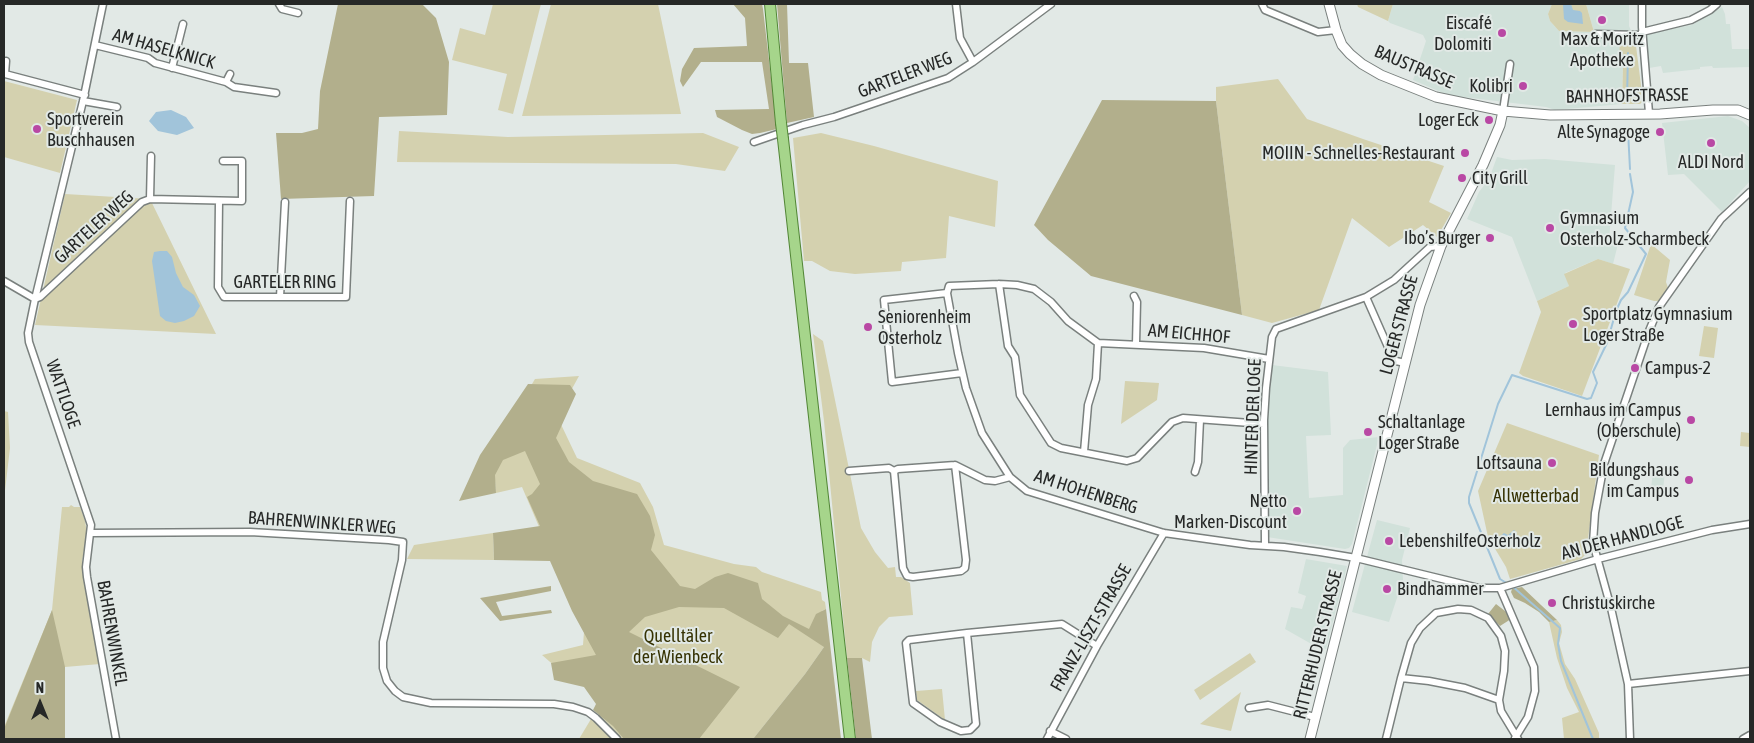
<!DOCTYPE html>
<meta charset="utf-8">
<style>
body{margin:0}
#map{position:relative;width:1754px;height:743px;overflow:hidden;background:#e2e9e6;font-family:"Asap Condensed",sans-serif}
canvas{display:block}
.frame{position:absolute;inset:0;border:5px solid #262827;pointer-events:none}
.north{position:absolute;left:15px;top:678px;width:50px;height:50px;-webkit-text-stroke:4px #e2e9e6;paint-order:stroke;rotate:0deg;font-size:14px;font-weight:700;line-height:20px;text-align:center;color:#262827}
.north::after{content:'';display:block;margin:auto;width:18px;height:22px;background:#262827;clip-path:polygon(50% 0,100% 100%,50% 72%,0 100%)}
</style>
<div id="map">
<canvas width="1754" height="743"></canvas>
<div class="frame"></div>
<div class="north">N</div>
</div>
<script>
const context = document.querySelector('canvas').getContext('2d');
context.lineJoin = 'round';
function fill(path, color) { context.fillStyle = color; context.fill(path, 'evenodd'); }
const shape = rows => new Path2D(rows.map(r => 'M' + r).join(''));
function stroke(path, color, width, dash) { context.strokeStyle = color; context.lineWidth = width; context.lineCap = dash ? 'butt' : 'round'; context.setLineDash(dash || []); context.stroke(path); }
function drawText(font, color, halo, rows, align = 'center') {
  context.font = font + ' "Asap Condensed",sans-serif'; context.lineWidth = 4; context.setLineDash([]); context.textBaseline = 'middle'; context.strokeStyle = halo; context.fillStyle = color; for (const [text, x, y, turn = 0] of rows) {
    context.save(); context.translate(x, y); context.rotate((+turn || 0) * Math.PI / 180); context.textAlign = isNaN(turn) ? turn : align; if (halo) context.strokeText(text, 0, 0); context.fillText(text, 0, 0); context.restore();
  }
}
fill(shape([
 [1393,4,1552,4,1548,14,1550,21,1559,31,1594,32,1586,4,1629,4,1629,26,1633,35,1620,66,1623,66,1622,104,1555,110,1546,107,1455,96,1443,93,1413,80,1426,41,1423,35,1390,23,1388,21],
 [1722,7,1725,14,1726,24,1730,24,1732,49,1750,49,1750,67,1713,68,1712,66,1700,67,1700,69,1663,73,1661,66,1649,68,1646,34,1692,25],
 [1728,116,1742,121,1750,128,1750,181,1722,212,1684,174,1668,175,1662,123],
 [1497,157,1512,160,1545,159,1615,165,1609,241,1618,244,1613,264,1598,259,1565,273,1569,286,1537,301,1512,237,1467,219,1479,192,1489,179],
 [1272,365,1328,372,1331,435,1306,436,1309,498,1343,495,1343,448,1350,440,1379,437,1352,544,1349,548,1345,549,1267,537,1268,498,1267,424],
 [1653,472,1665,473,1662,497,1650,496],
 [1377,520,1410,528,1402,560,1403,580,1389,622,1352,612],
 [1306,559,1347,566,1326,649,1315,646,1285,629,1291,607,1302,609,1306,596,1298,593]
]), '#d1e1da');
fill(shape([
 [493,4,541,4,513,114,498,110,507,74,452,60,460,28,485,35],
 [551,4,658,4,681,114,522,116],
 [1357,4,1393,4,1388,21,1358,7],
 [1552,4,1586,4,1594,32,1559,31,1550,21,1548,14],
 [1620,35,1633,35,1636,46,1643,101,1640,104,1622,104,1623,66,1619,66],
 [1278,79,1307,119,1363,139,1444,166,1429,202,1451,213,1437,237,1423,225,1389,247,1352,218,1319,310,1272,323,1242,315,1216,101,1216,87],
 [4,81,77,100,60,173,4,157],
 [399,131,508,137,703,133,739,147,725,171,676,164,397,162],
 [821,133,874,146,998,181,995,227,949,216,946,258,902,262,901,271,855,274,830,271,812,261,804,261,793,138],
 [65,194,150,199,216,334,35,325],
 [1651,244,1670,260,1666,282,1668,288,1660,301,1654,301,1634,295],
 [1598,259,1630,269,1582,396,1523,376,1519,373,1541,312,1537,301,1569,286,1564,274],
 [1704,326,1718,328,1714,358,1699,356],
 [813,334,823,341,861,528,875,552,888,568,895,567,896,577,901,577,910,583,913,615,889,617,879,627,872,642,870,662,862,658,847,658,824,421],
 [579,376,557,416,577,458,640,483,653,507,664,545,734,564,756,567,762,572,821,592,822,600,825,602,826,609,822,611,824,647,805,674,753,739,579,739,591,719,592,720,606,709,583,675,564,674,542,655,583,645,584,632,522,487,496,493,495,481,472,484,535,379],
 [1125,381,1159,383,1157,400,1121,424],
 [4,411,8,412,10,448,4,499],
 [1507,423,1599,455,1586,554,1581,559,1510,579,1506,567,1488,537,1478,491],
 [1741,432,1750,433,1750,447,1740,446],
 [71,505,74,507,80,507,85,521,87,533,82,561,100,655,100,664,65,667,4,739,4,727,52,610,62,507,69,507],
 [493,533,494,560,407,559,414,545],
 [1557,620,1561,625,1562,632,1559,643,1565,664,1575,679,1599,733,1599,739,1564,739,1562,718,1579,712,1567,688,1557,658,1549,622],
 [1250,653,1256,662,1200,700,1194,690],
 [942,689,945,720,917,700,916,691],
 [1241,692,1231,731,1200,724]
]), '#d4d1af');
fill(shape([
 [338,4,422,4,436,18,449,62,447,115,379,117,374,196,281,199,276,133,302,133,318,129,320,91],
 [733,4,762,4,763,9,777,129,760,133,752,134,742,130,717,117,715,110,769,109,762,62,701,62,683,87,680,81,682,69,694,48,747,46,745,18],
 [777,4,787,4,789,63,808,63,814,117,787,123],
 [1102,100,1216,101,1242,315,1091,276,1048,240,1034,225],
 [528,384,570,385,576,394,556,438,569,462,593,481,637,494,650,516,655,535,651,550,680,586,695,589,715,577,728,573,758,583,762,599,783,616,809,629,816,614,826,609,841,739,753,739,805,674,824,647,789,624,778,638,724,608,679,607,645,617,629,632,740,687,699,739,624,739,613,726,593,710,596,704,584,687,554,680,551,663,596,655,572,611,550,561,494,560,493,533,540,526,527,497,532,494,540,484,525,451,503,460,495,475,496,493,459,501,480,455],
 [551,586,551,591,496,602,502,616,551,610,552,613,500,621,480,598],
 [1522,587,1541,605,1557,620,1549,622,1539,612,1525,603,1514,598,1511,592,1512,589],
 [1496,604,1505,611,1511,619,1500,626,1488,614],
 [52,610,65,667,65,739,4,739,4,729],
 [847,658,862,658,872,739,856,739]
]), '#b2af8c');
fill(shape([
 [1563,4,1571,4,1573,10,1580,11,1582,13,1583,24,1568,22,1564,19],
 [171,110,186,117,194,128,177,135,158,131,149,121,156,112],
 [160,251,167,251,172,257,176,273,183,287,194,295,200,306,194,316,184,321,175,323,166,321,160,316,152,261,154,252],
 [1514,530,1517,533,1514,535,1516,544,1506,545,1497,539,1504,533,1508,535]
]), '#a1c4da');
stroke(shape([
 [1627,100,1628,53],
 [1628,131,1630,169],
 [1508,584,1500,579,1469,503,1469,497,1498,404,1512,375,1587,399,1591,398,1597,383,1593,372,1607,343,1616,311,1621,300,1628,292,1646,254,1625,228,1633,192,1630,174],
 [1512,586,1560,628,1558,644,1561,661,1593,739]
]), '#a1c4da', 2);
const street = shape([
 [103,4,83,101,35,299,28,333,29,342,91,525,86,567,87,577,116,739],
 [279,4,282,9,298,13],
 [956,4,960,38,973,62],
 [1262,4,1265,10,1318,32,1336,30],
 [1642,4,1642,27,1649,113],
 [1642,32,1691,20,1710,10,1717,4],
 [1596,34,1642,35],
 [95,45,148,58,155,63,226,82,234,87,276,93],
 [6,61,5,74,85,95],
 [172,68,183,24],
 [226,82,230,74],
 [83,101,117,107],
 [1503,111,1510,64],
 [754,142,803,125,834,117,948,78,973,62,1051,4],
 [150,199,151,156],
 [219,202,218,287,224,297,346,297,350,201],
 [4,281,35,299],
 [999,284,1008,346,1015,357,1020,395,1051,443,1061,448,1127,461,1137,458,1172,422,1183,418,1264,424],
 [947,293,884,300,892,382,962,373],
 [1134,296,1137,302,1136,344],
 [280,297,285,202],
 [1366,297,1392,356,1396,361,1405,363],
 [35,299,40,297,142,202,150,199,242,201,242,161,223,161],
 [1269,359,1204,348,1098,343,1068,321,1051,302,1034,289,1017,285,999,284,949,286,947,293,958,353,966,388,982,433,1010,477,1027,491,1164,533,1250,545,1284,547,1320,552,1356,558,1479,588,1500,588,1598,559,1712,530,1750,524],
 [1084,452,1088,405,1096,379,1098,343],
 [849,471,889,468,894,471,898,469,955,465,985,480,995,481,1010,477],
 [894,471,903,568,907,576,913,577,961,571,965,568,966,560,955,465],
 [1195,472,1198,462,1200,420],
 [91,533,250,532,389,540,403,542,402,560,383,642,383,668,387,681,395,691,403,697,431,703,554,704,573,707,588,712,596,718,617,739],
 [1265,545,1264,420,1266,388,1272,337,1276,329,1366,297,1394,280,1430,247,1441,246],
 [1500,588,1534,667,1535,691,1528,717,1515,738],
 [967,633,976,724,970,730,961,731,940,722,913,703,906,643,909,640,967,633,1062,624,1097,646],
 [1401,678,1429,681,1465,688,1499,700],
 [1628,684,1750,671],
 [1249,708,1268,705,1315,717],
 [1050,731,1066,739],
 [1047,739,1097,646,1164,533],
 [1386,739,1401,678,1411,643,1420,628,1436,613,1458,609,1471,610,1488,618,1501,636,1505,651,1504,671,1499,700,1501,711,1518,739],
 [1630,739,1628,684,1611,608,1593,543,1595,513,1604,464,1649,331,1659,307,1721,219,1750,192],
 [1743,739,1750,735]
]);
const secondary = shape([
 [1329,4,1336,30,1342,45,1350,54,1362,64,1381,75,1436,97,1503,111,1550,115,1660,114,1713,110,1738,110,1750,115],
 [1310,739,1420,305,1441,246,1483,165,1500,125,1503,111]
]);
const primary = shape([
 [770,4,781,123],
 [783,139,850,739]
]);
stroke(street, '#7a807e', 9);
stroke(secondary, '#7a807e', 11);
stroke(primary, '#528636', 12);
stroke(street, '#fff', 6);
stroke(secondary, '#fff', 9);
stroke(primary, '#a6d58b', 10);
const primaryBridge = shape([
 [781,123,783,139]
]);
stroke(primaryBridge, '#528636', 12, []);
stroke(primaryBridge, '#a6d58b', 10);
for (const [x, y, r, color] of [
 [1602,20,5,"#b948a4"],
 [1502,33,5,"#b948a4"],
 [1523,86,5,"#b948a4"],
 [1489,120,5,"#b948a4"],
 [37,129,5,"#b948a4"],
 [1660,132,5,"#b948a4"],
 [1711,143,5,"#b948a4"],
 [1465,153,5,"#b948a4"],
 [1462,178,5,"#b948a4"],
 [1550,228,5,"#b948a4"],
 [1490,238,5,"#b948a4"],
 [1573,324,5,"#b948a4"],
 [868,327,5,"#b948a4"],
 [1635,368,5,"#b948a4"],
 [1691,420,5,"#b948a4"],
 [1368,432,5,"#b948a4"],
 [1552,463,5,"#b948a4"],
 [1689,480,5,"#b948a4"],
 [1297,511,5,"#b948a4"],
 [1389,541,5,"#b948a4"],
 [1387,589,5,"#b948a4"],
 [1552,603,5,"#b948a4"]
]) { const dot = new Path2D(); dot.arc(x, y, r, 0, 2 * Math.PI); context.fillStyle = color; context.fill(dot); stroke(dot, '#e2e9e6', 2); }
drawText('18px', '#262827', '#e2e9e6', [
 ["Eiscafé",1492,23],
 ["Dolomiti",1492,44],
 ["Max & Moritz",1602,39,"center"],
 ["Apotheke",1602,60,"center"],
 ["Kolibri",1513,86],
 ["Sportverein",47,119,"left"],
 ["Buschhausen",47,140,"left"],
 ["Loger Eck",1479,120],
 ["Alte Synagoge",1650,132],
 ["MOIIN - Schnelles-Restaurant",1455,153],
 ["ALDI Nord",1711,162,"center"],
 ["City Grill",1472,178,"left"],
 ["Gymnasium",1560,218,"left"],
 ["Osterholz-Scharmbeck",1560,239,"left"],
 ["Ibo’s Burger",1480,238],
 ["Sportplatz Gymnasium",1583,314,"left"],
 ["Loger Straße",1583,335,"left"],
 ["Seniorenheim",878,317,"left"],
 ["Osterholz",878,338,"left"],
 ["Campus-2",1645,368,"left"],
 ["Lernhaus im Campus",1681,410],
 ["(Oberschule)",1681,431],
 ["Schaltanlage",1378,422,"left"],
 ["Loger Straße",1378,443,"left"],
 ["Loftsauna",1542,463],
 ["Bildungshaus",1679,470],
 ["im Campus",1679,491],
 ["Netto",1287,501],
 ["Marken-Discount",1287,522],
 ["LebenshilfeOsterholz",1399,541,"left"],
 ["Bindhammer",1397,589,"left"],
 ["Christuskirche",1562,603,"left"]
], 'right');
drawText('18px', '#262827', '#e2e9e6', [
 ["AM HASELKNICK",164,49,16],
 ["BAUSTRASSE",1414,67,23],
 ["GARTELER WEG",905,75,-21],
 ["BAHNHOFSTRASSE",1627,96,-1],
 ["GARTELER WEG",94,227,-42],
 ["GARTELER RING",285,282],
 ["LOGER STRASSE",1399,325,-75],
 ["AM EICHHOF",1189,334,5],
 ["WATTLOGE",63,394,71],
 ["HINTER DER LOGE",1253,417,-88],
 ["AM HOHENBERG",1086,492,18],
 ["BAHRENWINKLER WEG",322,523,4],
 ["AN DER HANDLOGE",1622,538,-15],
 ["FRANZ-LISZT-STRASSE",1091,628,-60],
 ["BAHRENWINKEL",112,633,80],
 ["RITTERHUDER STRASSE",1318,645,-76]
]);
drawText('18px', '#363203', '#e2e9e6', [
 ["Allwetterbad",1536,496],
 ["Quelltäler",678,636],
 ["der Wienbeck",678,657]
]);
</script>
